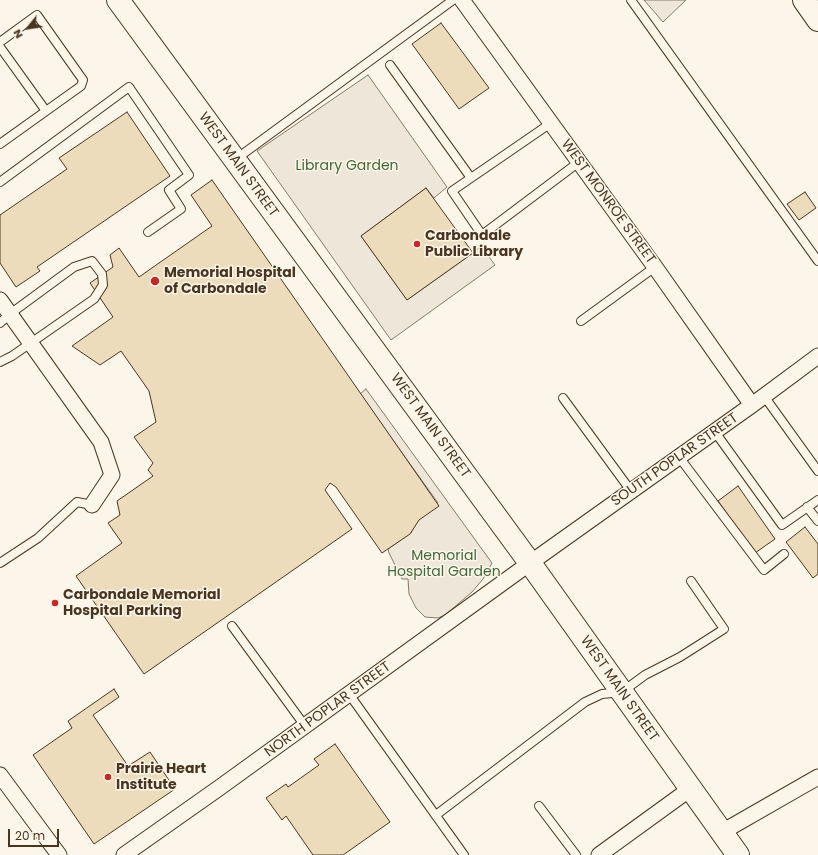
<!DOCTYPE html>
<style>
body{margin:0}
#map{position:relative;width:818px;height:855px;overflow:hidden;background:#fbf6e9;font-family:Poppins,sans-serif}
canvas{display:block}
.north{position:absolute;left:8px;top:8px;width:40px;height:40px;-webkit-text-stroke:3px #fbf6e9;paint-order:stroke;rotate:240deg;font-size:11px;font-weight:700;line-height:16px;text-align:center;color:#4a3520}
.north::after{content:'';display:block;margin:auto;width:14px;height:18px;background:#4a3520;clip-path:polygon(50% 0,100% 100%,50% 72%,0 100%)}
.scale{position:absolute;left:8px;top:829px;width:51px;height:18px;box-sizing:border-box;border:2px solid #4a3520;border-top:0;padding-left:5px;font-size:12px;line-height:14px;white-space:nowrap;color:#4a3520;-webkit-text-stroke:3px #fbf6e9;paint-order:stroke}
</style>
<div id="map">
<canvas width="818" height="855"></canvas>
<div class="north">N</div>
<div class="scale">20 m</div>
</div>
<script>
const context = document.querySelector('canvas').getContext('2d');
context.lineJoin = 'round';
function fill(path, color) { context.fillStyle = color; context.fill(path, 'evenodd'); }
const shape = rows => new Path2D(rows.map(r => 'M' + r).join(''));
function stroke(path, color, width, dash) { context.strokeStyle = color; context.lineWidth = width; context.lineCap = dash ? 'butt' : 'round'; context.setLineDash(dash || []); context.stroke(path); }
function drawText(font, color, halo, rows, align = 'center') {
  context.font = font + ' Poppins,sans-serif'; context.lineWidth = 3; context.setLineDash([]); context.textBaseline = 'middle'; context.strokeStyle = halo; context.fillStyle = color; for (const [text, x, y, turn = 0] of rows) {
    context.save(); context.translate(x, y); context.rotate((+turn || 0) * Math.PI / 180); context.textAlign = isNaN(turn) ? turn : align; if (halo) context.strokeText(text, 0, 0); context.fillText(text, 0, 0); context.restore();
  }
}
const green = shape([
 [644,0,686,0,663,22,644,0],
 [368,75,447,187,434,198,426,188,361,236,407,300,473,253,481,246,495,265,391,340,257,151,368,75],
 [366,389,492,563,483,579,472,592,445,615,438,618,425,617,416,608,409,594,408,579,402,579,389,553,388,549,412,532,408,525,438,503,360,394,366,389]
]);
fill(green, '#ede6d9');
stroke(green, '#887966', 1);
const building = shape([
 [441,23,489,88,459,109,412,44,441,23],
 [127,112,170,176,37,267,40,271,16,287,0,263,0,215,67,169,59,158,127,112],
 [212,180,439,506,419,520,410,534,382,553,336,487,330,483,325,490,352,529,144,674,76,576,122,543,108,523,120,515,117,501,153,476,148,470,153,463,134,437,156,422,149,391,121,351,100,365,72,346,113,317,90,283,113,267,110,255,119,248,139,277,212,226,191,195,212,180],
 [426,188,473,253,407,300,361,236,426,188],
 [805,192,816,208,799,220,787,204,805,192],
 [738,486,775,539,755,553,718,501,738,486],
 [805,527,818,544,818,574,813,578,786,542,805,527],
 [114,689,119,697,93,715,128,766,150,752,175,789,94,844,33,755,72,728,68,721,114,689],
 [335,744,390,822,343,855,313,855,286,816,282,820,266,798,286,784,288,787,319,765,314,759,335,744]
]);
fill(building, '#ecdcbc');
stroke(building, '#4a3520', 1);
const service = shape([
 [631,0,818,261],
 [0,42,37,15,83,80,81,86,0,144],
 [0,47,46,111],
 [390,65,471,178],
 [551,123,452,191,482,235,579,162],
 [236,159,453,0],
 [0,182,129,87,189,175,169,190,181,209,148,232],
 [581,321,655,267],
 [0,323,10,314,74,267,92,261,102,274,103,285,94,299,12,356,0,362],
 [764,396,818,471],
 [563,398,631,491],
 [715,432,782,525,818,500],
 [679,457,764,570,784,554],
 [807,507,818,521],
 [0,563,38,538,77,502,92,505],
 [232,626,305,726],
 [349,694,464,855],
 [539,806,576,855],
 [436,815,585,702,602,694,622,692,645,675,680,657,724,629,691,581]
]);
const minor = shape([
 [462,0,655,267,752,405],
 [0,300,101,442,112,475,92,505],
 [0,775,59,855],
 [722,832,818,777],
 [124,855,219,788,530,563,752,405,818,356],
 [599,855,690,789]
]);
const trunk = shape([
 [118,0,530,563,738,855],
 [804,0,818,20]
]);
stroke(service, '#4a3520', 10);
stroke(minor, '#4a3520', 17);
stroke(trunk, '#4a3520', 24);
stroke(service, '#fbf6e9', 8);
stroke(minor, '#fbf6e9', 15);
stroke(trunk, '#fbf6e9', 22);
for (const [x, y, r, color] of [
 [417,244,4,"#c62828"],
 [155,281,5,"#c62828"],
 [55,603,4,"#c62828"],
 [108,777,4,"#c62828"]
]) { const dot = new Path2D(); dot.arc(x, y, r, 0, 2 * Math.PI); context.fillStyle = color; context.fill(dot); stroke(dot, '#fbf6e9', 1.5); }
drawText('14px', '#4a3520', '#fbf6e9', [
 ["WEST MAIN STREET",238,165,54],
 ["WEST MONROE STREET",608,202,54],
 ["WEST MAIN STREET",430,426,54],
 ["SOUTH POPLAR STREET",675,460,-35],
 ["WEST MAIN STREET",619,689,55],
 ["NORTH POPLAR STREET",328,710,-36]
]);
drawText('14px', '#436837', '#fbf6e9', [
 ["Library Garden",347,166],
 ["Memorial",444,556],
 ["Hospital Garden",444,572]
]);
drawText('bold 14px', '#4a3520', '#fbf6e9', [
 ["Carbondale",425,236],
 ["Public Library",425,252],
 ["Memorial Hospital",164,273],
 ["of Carbondale",164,289],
 ["Carbondale Memorial",63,595],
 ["Hospital Parking",63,611],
 ["Prairie Heart",116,769],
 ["Institute",116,785]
], 'left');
</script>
